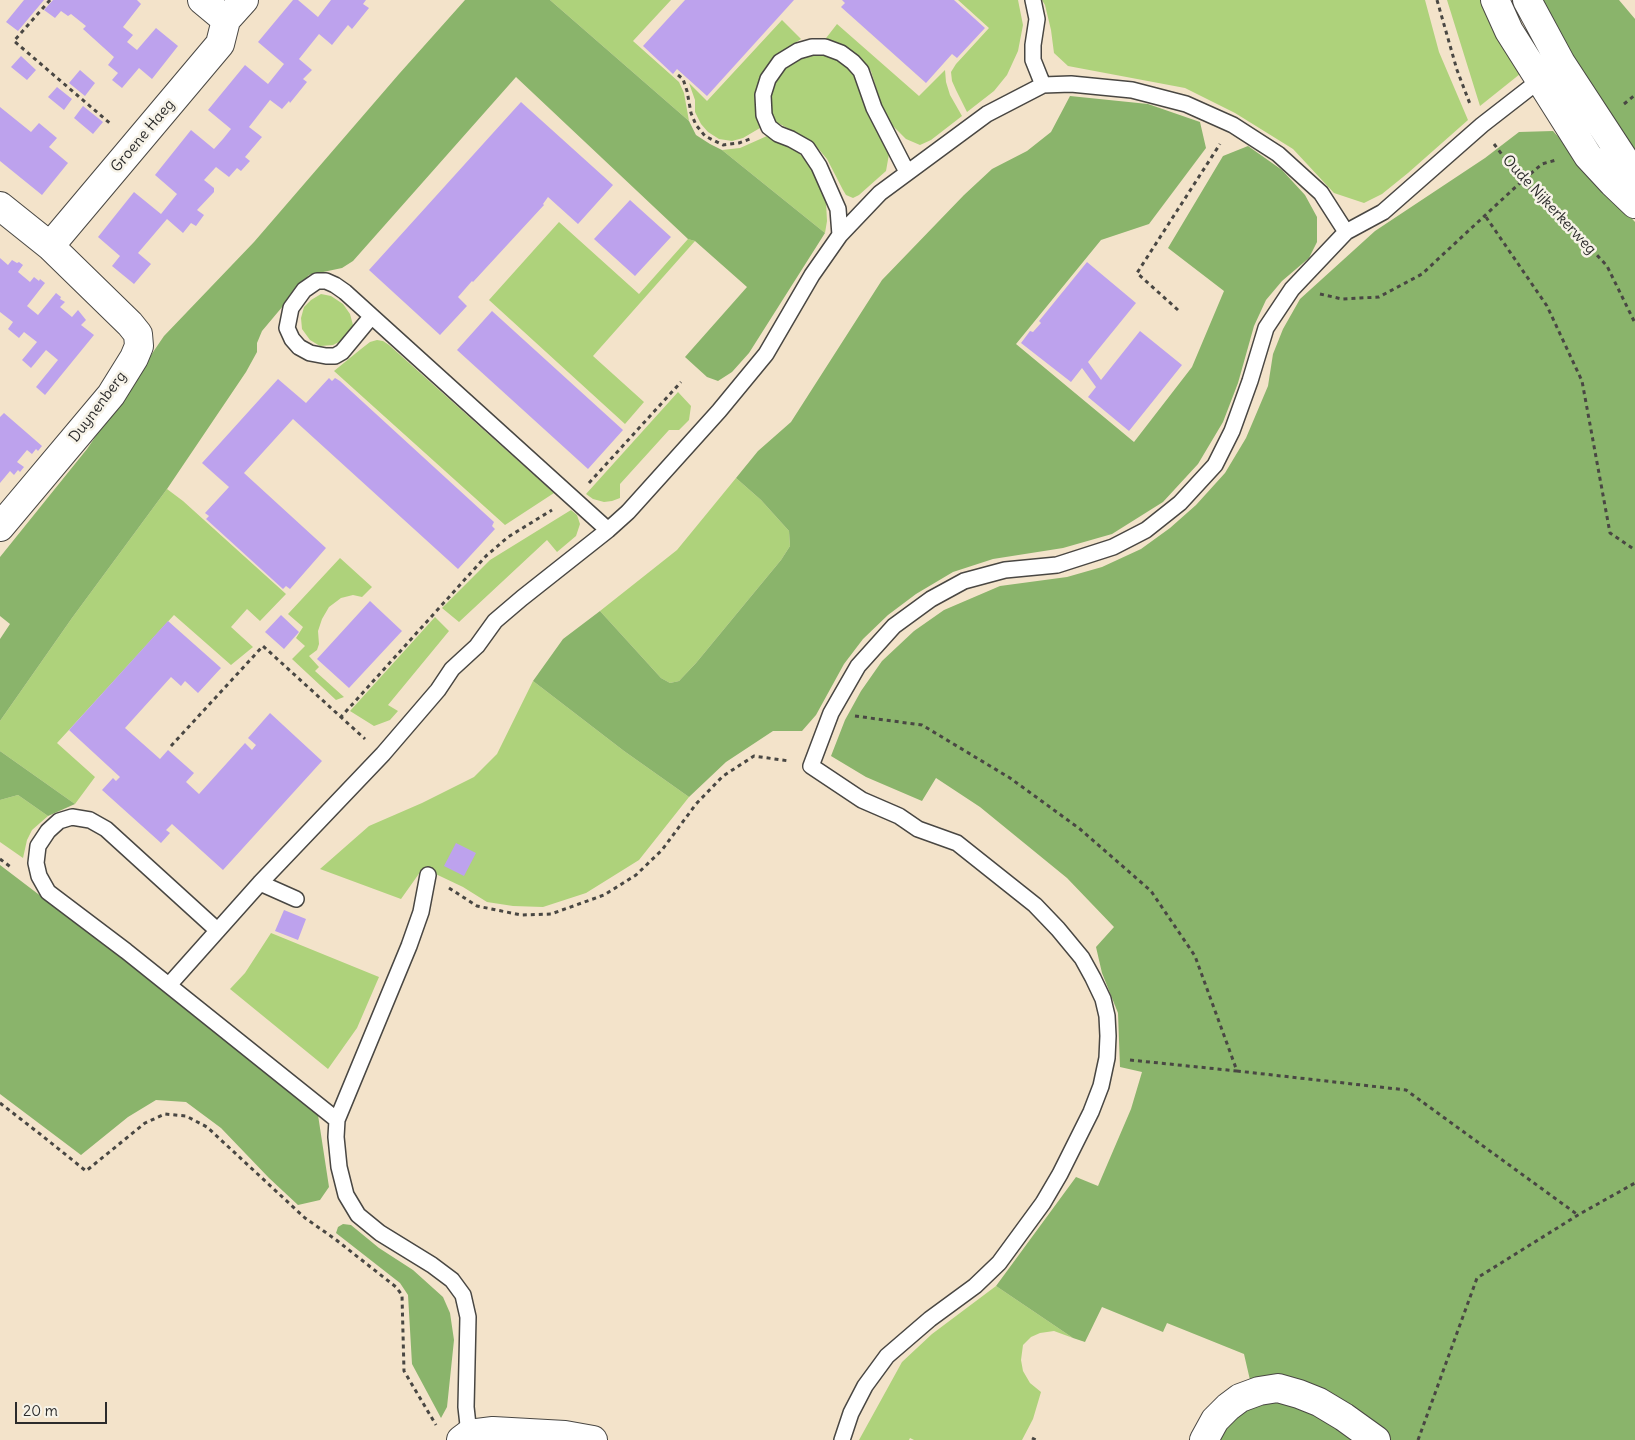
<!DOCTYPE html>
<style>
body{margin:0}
#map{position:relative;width:1635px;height:1440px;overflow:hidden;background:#f3e3ca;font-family:Delius,sans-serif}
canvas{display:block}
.scale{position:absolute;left:15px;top:1402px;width:92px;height:22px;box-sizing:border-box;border:2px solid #2b2b2b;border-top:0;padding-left:6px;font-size:15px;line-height:18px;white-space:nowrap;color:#2b2b2b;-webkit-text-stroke:4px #f7f3e8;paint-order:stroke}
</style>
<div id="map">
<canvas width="1635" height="1440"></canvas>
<div class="scale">20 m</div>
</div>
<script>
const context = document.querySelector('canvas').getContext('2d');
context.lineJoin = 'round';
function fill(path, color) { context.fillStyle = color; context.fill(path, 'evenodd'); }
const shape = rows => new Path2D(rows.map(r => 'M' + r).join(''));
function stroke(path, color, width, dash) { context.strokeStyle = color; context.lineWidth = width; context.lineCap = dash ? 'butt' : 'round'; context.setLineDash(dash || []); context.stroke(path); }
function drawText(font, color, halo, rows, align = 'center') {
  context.font = font + ' Delius,sans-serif'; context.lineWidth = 5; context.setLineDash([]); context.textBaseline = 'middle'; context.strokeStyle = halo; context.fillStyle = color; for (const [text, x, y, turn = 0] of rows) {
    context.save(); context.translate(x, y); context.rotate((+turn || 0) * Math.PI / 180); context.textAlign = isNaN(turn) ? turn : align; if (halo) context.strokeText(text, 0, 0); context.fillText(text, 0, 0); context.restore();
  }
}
fill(shape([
 [550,0,671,0,633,41,679,82,684,93,689,121],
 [958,0,1018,0,1023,25,1018,51,1007,75,994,91,967,112,956,90,952,81,951,72,956,64,989,28],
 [1042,0,1425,0,1439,52,1468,120,1408,173,1382,194,1364,203,1334,193,1293,149,1235,113,1185,88,1068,66,1054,53,1051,30,1045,5],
 [1447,0,1480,0,1520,74,1480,106],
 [782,20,801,39,777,55,764,70,756,91,756,108,760,128,743,138,732,141,719,139,708,132,701,124,695,112,695,100,689,83,707,101],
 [837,24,919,96,945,70,946,82,950,95,962,116,931,140,920,145,906,139,892,125,883,110,871,71,859,56,844,47,823,42],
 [813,56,826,56,837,60,848,69,856,79,869,117,889,154,886,171,859,195,853,198,846,195,843,190,827,159,816,146,806,138,776,122,772,114,770,102,773,88,780,74,788,65,800,58],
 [767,136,789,146,799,153,808,163,818,178,826,202,827,221,825,233,722,150,740,148],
 [559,222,639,294,688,239,695,241,593,356,644,402,625,424,489,300],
 [321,294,331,296,343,304,350,314,353,325,350,333,341,341,333,345,320,346,310,340,302,329,301,318,304,307,311,300],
 [377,340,383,341,389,345,554,493,505,525,334,371,361,349,370,342],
 [678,392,691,406,689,420,679,430,669,430,620,484,620,498,612,501,604,502,593,499,586,494],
 [736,478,761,500,789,531,790,546,781,560,696,663,679,681,670,683,661,678,600,611,677,550],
 [167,489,183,501,286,594,260,621,247,609,231,627,253,647,231,665,174,615,57,743,95,777,75,804,0,751,0,721,72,618],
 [571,510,577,515,580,524,576,536,557,552,547,540,459,622,442,608,490,560],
 [340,558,372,587,362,597,353,595,341,598,329,607,322,619,318,631,319,644,317,650,309,656,319,667,315,671,344,697,336,700,292,659,305,646,296,638,303,627,288,614],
 [435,617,449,631,388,705,398,711,390,720,374,726,350,711],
 [533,681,624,751,689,797,639,860,586,893,543,907,513,906,487,902,463,887,423,868,401,899,320,869,369,826,422,803,474,777,497,754],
 [18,795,48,816,32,830,27,840,23,858,0,842,0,800],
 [271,933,379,977,357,1028,328,1069,230,989,245,973],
 [996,1286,1073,1338,1054,1331,1040,1333,1031,1337,1023,1345,1021,1360,1023,1371,1030,1383,1041,1392,1033,1419,1022,1440,914,1440,910,1438,909,1440,859,1440,902,1362,932,1334]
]), '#aed27b');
fill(shape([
 [465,0,550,0,689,121,696,135,710,144,722,150,825,233,749,353,732,372,718,381,707,377,685,357,747,287,695,241,688,239,516,77,353,261,342,268,309,275,262,331,257,343,257,352,246,372,167,489,72,618,0,721,0,639,10,624,0,616,0,557,87,449,164,336,254,242,399,74],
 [1543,0,1619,0,1635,19,1635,159,1602,109],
 [1070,96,1148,104,1200,122,1206,148,1149,224,1101,240,1016,344,1134,442,1192,367,1224,291,1168,248,1223,156,1248,146,1282,170,1305,195,1317,217,1317,242,1309,258,1282,281,1266,300,1254,326,1238,383,1223,422,1198,464,1163,502,1112,534,1063,548,993,559,953,572,916,594,888,615,863,639,844,664,816,715,802,731,773,731,726,762,689,797,624,751,533,681,563,639,600,611,661,678,670,683,679,681,696,663,781,560,790,546,789,531,761,500,736,478,758,451,791,422,882,280,964,195,992,169,1027,151,1051,132],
 [1553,131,1635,222,1635,1440,1391,1440,1349,1410,1271,1379,1250,1380,1244,1354,1167,1323,1163,1332,1102,1307,1085,1342,1073,1338,996,1286,1076,1177,1098,1186,1131,1109,1142,1072,1120,1067,1118,1013,1102,973,1096,947,1114,927,1067,878,980,807,936,778,922,801,866,777,831,756,845,720,861,691,882,661,914,631,944,610,1000,586,1067,577,1102,567,1141,549,1170,528,1196,505,1225,473,1246,438,1268,386,1273,354,1283,329,1300,299,1375,231,1485,158,1519,132],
 [0,751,75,804,48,816,18,795,0,800],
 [0,865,151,980,318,1115,329,1187,320,1200,298,1205,269,1178,221,1128,186,1102,156,1100,128,1117,81,1155,0,1094],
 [343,1224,351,1225,379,1248,413,1270,443,1297,450,1313,454,1340,447,1407,441,1418,412,1364,408,1295,400,1283,336,1233,338,1227],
 [1258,1400,1295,1402,1362,1440,1216,1440,1224,1425]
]), '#8ab46b');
fill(shape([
 [24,0,44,0,18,31,6,22],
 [53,0,137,0,141,4,123,27,133,35,127,42,137,50,156,28,178,46,152,79,139,68,122,88,112,80,118,73,108,65,114,57,83,29,86,26,71,14,68,16,61,11,55,18,44,10],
 [293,0,298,0,318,17,331,0,366,0,363,4,369,8,352,29,348,25,332,45,319,34,299,59,312,70,303,79,307,82,290,103,289,101,282,109,270,100,249,127,262,137,245,157,250,161,241,171,237,168,229,177,216,167,204,180,214,188,214,192,197,210,204,215,196,226,191,223,183,233,167,219,138,253,151,264,134,284,112,266,120,256,98,237,134,192,161,214,177,194,155,175,191,130,214,149,223,139,231,129,208,110,245,65,268,84,284,64,258,42],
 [685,0,794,0,707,96,677,69,673,74,643,46],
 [842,0,954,0,985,28,957,58,952,54,926,83,841,7,845,3],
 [21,56,36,70,27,80,11,67],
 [80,70,95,83,85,96,69,83],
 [57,87,72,99,64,110,48,97],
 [521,102,613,185,578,224,548,197,543,204,544,205,473,282,472,281,458,297,467,306,440,335,369,270],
 [83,106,103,122,93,134,74,118],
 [0,107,31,132,39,123,57,138,49,147,68,163,42,195,0,161],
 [630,200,671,237,635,276,594,239],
 [0,258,8,265,12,260,17,263,19,262,23,265,18,272,30,282,34,277,39,281,40,279,45,283,27,306,38,315,56,293,61,297,60,299,65,302,60,307,72,317,78,310,86,320,81,325,94,335,45,395,36,387,58,360,46,350,31,368,22,360,37,342,24,332,19,338,8,329,13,322,0,312],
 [1087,262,1136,303,1088,362,1101,380,1140,331,1182,365,1129,431,1088,397,1096,387,1082,368,1071,382,1021,343,1030,331,1033,332,1041,323,1039,321],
 [492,311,623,430,588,469,457,350],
 [329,378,332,381,335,378,340,381,494,522,492,526,495,529,458,569,293,419,244,473,326,548,290,589,286,586,283,589,206,519,209,516,205,513,229,487,202,463,278,379,306,403],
 [4,413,42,446,38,451,36,449,32,454,27,450,17,462,24,467,20,472,18,470,14,475,10,471,0,483,0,417],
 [370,601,402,631,349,688,317,659],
 [281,615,299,632,284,649,265,632],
 [168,621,221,668,198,693,185,681,181,686,171,677,125,728,160,759,168,750,177,758,194,773,186,782,199,794,245,743,252,750,256,745,248,738,270,713,322,761,223,870,172,824,166,830,170,833,161,843,102,790,113,778,116,781,120,777,69,730],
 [456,843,476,853,464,876,444,866],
 [284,910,306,919,298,940,275,931]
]), '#bda2ed');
const service = shape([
 [1033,0,1037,19,1033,45,1033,60,1043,85],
 [840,235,838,209,819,166,807,148,791,139,778,134,769,127,764,115,763,95,768,79,780,62,798,51,812,47,825,47,841,53,853,62,861,71,874,108,907,172],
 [371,317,342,352,335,356,326,356,310,353,299,347,292,339,287,328,291,308,304,290,317,281,326,281,335,285,345,292,608,530],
 [428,875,421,912,409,946,337,1120,336,1137,339,1167,346,1195,358,1215,380,1233,432,1265,452,1280,463,1295,468,1317,466,1407,469,1434],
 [260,883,296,899],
 [217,930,106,829,90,820,72,817,59,821,48,831,38,846,36,863,39,876,48,892,126,951,337,1120],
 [169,985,260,883,383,754,438,690,452,669,477,646,495,621,522,598,608,530,628,512,719,411,766,354,812,275,840,235,880,193,987,114,1043,85,1071,84,1132,90,1186,104,1233,125,1278,154,1321,193,1346,232],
 [842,1440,851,1413,865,1386,887,1356,930,1319,975,1286,999,1263,1043,1203,1060,1174,1091,1112,1101,1086,1107,1058,1108,1036,1107,1016,1103,999,1093,978,1082,958,1058,929,1035,905,957,843,918,829,899,816,862,800,811,766,831,713,858,666,894,626,931,599,964,581,1005,570,1057,565,1113,547,1146,530,1180,503,1215,465,1232,431,1250,381,1266,328,1292,289,1346,232,1383,212,1482,125,1545,76]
]);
const minor = shape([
 [226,20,244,0],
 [0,206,50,246,130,324,138,334,139,346,134,358,111,395,0,527],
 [50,246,220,44,226,20,202,0],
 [461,1440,469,1434,493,1431,565,1435,593,1440],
 [1204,1440,1215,1420,1228,1407,1240,1398,1259,1391,1278,1388,1299,1394,1319,1402,1344,1417,1376,1440]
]);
const tertiary = shape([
 [1495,0,1509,31,1588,156,1613,183,1635,204],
 [1527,0,1561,63,1635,176]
]);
stroke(service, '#494743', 18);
stroke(minor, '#494743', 30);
stroke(tertiary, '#494743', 30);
stroke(shape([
 [50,0,14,41,112,125],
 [1437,0,1457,70,1470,104],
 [678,75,683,79,687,91,691,113,696,125,705,136,723,145,739,143,750,139],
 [1624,104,1635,95],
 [1494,144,1522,181,1585,242,1607,266,1635,323],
 [1486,217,1547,306,1582,381,1610,533,1635,550],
 [1320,294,1342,299,1379,297,1422,274,1522,181,1542,164,1556,160],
 [1178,310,1137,273,1220,144],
 [589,483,681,382],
 [855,716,922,725,1010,778,1080,829,1151,891,1195,956,1237,1071,1406,1090,1578,1215],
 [340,718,486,556,508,537,552,510],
 [171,746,263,646,365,739],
 [0,859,12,868],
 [449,888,477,906,521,915,551,914,604,895,636,875,662,850,696,804,723,776,754,756,789,761],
 [1130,1060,1237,1071],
 [0,1103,40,1134,86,1171,145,1123,165,1114,186,1116,207,1127,305,1218,335,1239,396,1287,402,1295,404,1371,436,1425],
 [1032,1438,1036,1440],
 [1418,1440,1477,1278,1578,1215,1635,1183]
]), '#494743', 3, [4, 4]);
stroke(service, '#fff', 15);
stroke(minor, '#fff', 28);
stroke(tertiary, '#fff', 28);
drawText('15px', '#2b2b2b', '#f7f3e8', [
 ["Groene Haeg",143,136,-50],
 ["Oude Nijkerkerweg",1549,205,47],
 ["Duynenberg",98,407,-53]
]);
</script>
